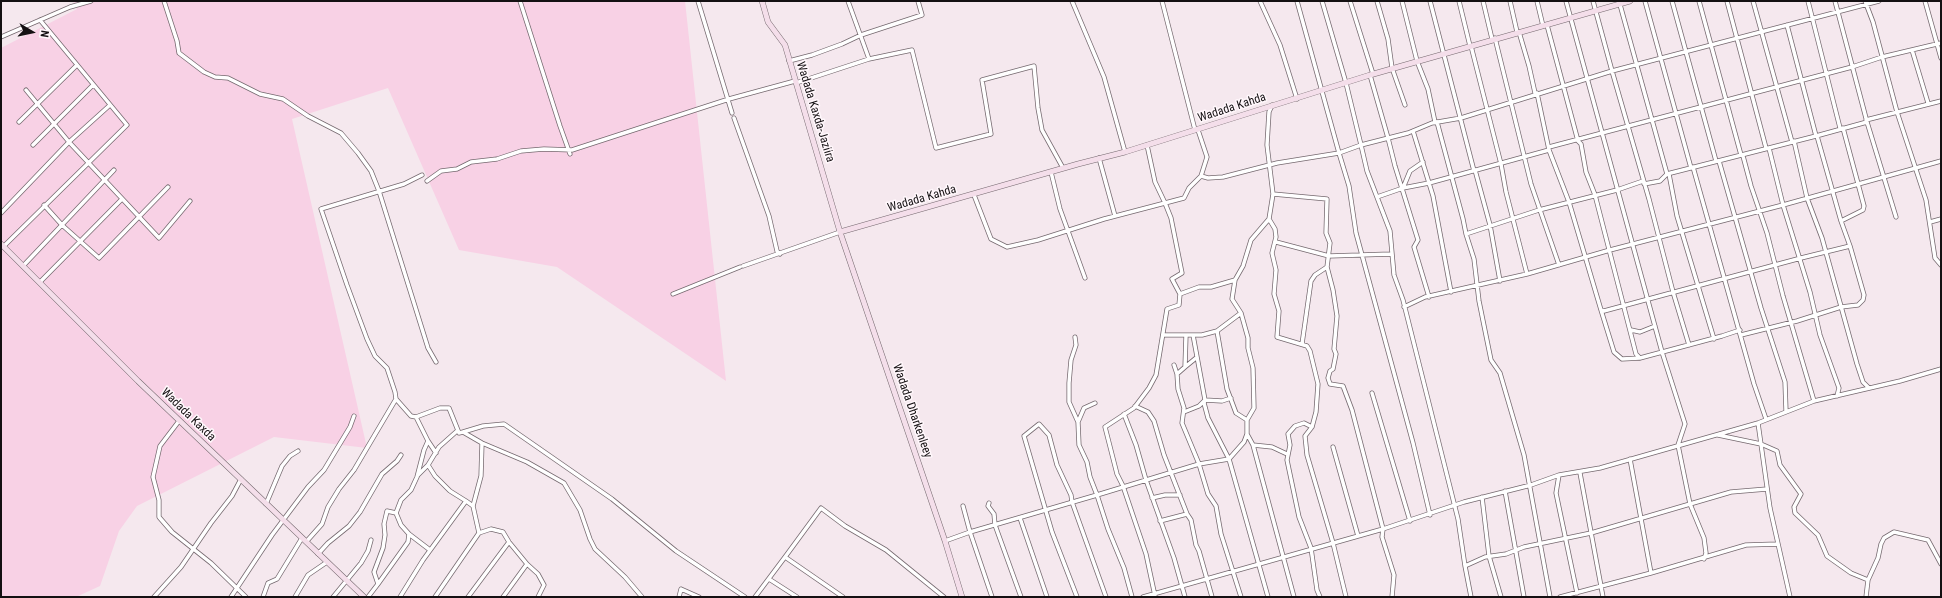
<!DOCTYPE html>
<style>
body{margin:0}
#map{position:relative;width:1942px;height:598px;overflow:hidden;background:#f5e8ee;font-family:"Roboto Condensed",sans-serif}
canvas{display:block}
.frame{position:absolute;inset:0;border:2px solid #141012;pointer-events:none}
.north{position:absolute;left:12px;top:12px;width:40px;height:40px;-webkit-text-stroke:3px #fff7fb;paint-order:stroke;rotate:99deg;font-size:11px;font-weight:700;line-height:16px;text-align:center;color:#141012}
.north::after{content:'';display:block;margin:auto;width:14px;height:18px;background:#141012;clip-path:polygon(50% 0,100% 100%,50% 72%,0 100%)}
</style>
<div id="map">
<canvas width="1942" height="598"></canvas>
<div class="frame"></div>
<div class="north">N</div>
</div>
<script>
const context = document.querySelector('canvas').getContext('2d');
context.lineJoin = 'round';
function fill(path, color) { context.fillStyle = color; context.fill(path, 'evenodd'); }
const shape = rows => new Path2D(rows.map(r => 'M' + r).join(''));
function stroke(path, color, width, dash) { context.strokeStyle = color; context.lineWidth = width; context.lineCap = dash ? 'butt' : 'round'; context.setLineDash(dash || []); context.stroke(path); }
function drawText(font, color, halo, rows, align = 'center') {
  context.font = font + ' "Roboto Condensed",sans-serif'; context.lineWidth = 3; context.setLineDash([]); context.textBaseline = 'middle'; context.strokeStyle = halo; context.fillStyle = color; for (const [text, x, y, turn = 0] of rows) {
    context.save(); context.translate(x, y); context.rotate((+turn || 0) * Math.PI / 180); context.textAlign = isNaN(turn) ? turn : align; if (halo) context.strokeText(text, 0, 0); context.fillText(text, 0, 0); context.restore();
  }
}
fill(shape([
 [73,1,685,1,726,381,557,267,459,250,388,88,292,119,367,448,274,437,137,506,119,531,100,586,76,597,1,597,1,48,77,9]
]), '#f8d1e5');
const street = shape([
 [164,1,177,41,179,53,204,72,215,77,228,78,260,94,283,99,308,116,341,133,358,153,371,171,379,191,428,348,436,362],
 [520,1,560,126,570,154],
 [698,1,732,113],
 [848,1,869,59,912,50,936,148,991,134,982,80,1034,66,1038,108,1042,130,1063,168],
 [1072,1,1104,77,1125,152],
 [1162,1,1195,130],
 [1260,1,1280,45,1297,99],
 [1297,1,1339,153,1349,186,1356,233,1413,443,1430,515],
 [1322,1,1346,83,1361,145,1408,133,1432,123,1461,118,1612,71,1879,1],
 [1350,1,1373,74],
 [1377,1,1388,39,1392,68,1405,105],
 [1402,1,1417,61,1428,89,1435,122],
 [1430,1,1474,171],
 [1459,1,1470,46],
 [1483,1,1492,39],
 [1510,1,1517,32],
 [1537,1,1543,26],
 [1566,1,1662,352,1685,424,1678,445,1690,504,1704,538,1706,553,1704,559],
 [1593,1,1612,71,1649,199,1673,292,1689,345],
 [1619,1,1667,174],
 [1645,1,1691,168],
 [1672,1,1716,161],
 [1699,1,1741,155],
 [1727,1,1766,148],
 [1753,1,1792,142],
 [1808,1,1840,128],
 [1835,1,1867,122,1896,217],
 [1865,1,1873,22,1897,112,1926,200,1935,258,1941,265],
 [1925,1,1941,58],
 [1547,25,1578,141,1581,144,1586,172,1595,195,1636,354,1640,358],
 [1519,32,1529,66,1535,93],
 [1,37,70,7,91,1],
 [1495,38,1531,184,1559,265],
 [1471,46,1501,164],
 [1912,50,1928,103],
 [789,61,812,55,842,44,861,35,922,15,918,1],
 [1370,75,1388,138,1395,166,1418,240,1414,247,1429,297],
 [796,83,869,59],
 [26,90,69,142,110,105],
 [1537,93,1549,150,1569,202,1601,310,1604,311,1801,258,1850,246],
 [1272,105,1269,112,1267,145,1273,194,1269,219,1275,229,1276,237,1272,253,1276,270,1274,294,1279,311,1277,337,1307,346,1310,351,1318,384,1316,412,1312,427,1304,423,1295,426,1288,434,1290,445,1287,460,1299,517,1311,548,1317,590,1320,597],
 [734,118,769,216,777,251,780,254],
 [1866,120,1941,101],
 [19,122,77,65],
 [1437,122,1463,219,1466,234,1474,259,1479,301,1491,360,1500,373,1524,455,1550,597],
 [1413,131,1433,196,1451,292],
 [1816,136,1867,122],
 [1794,141,1807,198,1822,238,1857,364,1863,382,1869,388],
 [33,145,93,85],
 [1549,147,1852,67,1882,57,1941,43],
 [1769,148,1783,205,1810,292,1820,335,1839,388,1837,396],
 [1743,156,1751,186,1767,233,1783,296,1814,401],
 [1099,158,1115,216],
 [1719,161,1761,308,1785,382,1786,411],
 [1501,164,1506,192,1527,274],
 [1693,167,1754,384,1766,419],
 [1475,170,1490,225,1500,281],
 [1051,172,1060,209,1085,278],
 [1669,174,1677,216,1714,339],
 [1201,176,1208,178,1223,177,1277,163,1339,153,1361,145,1367,171,1390,231,1394,275,1403,300,1458,519,1465,566,1471,597],
 [427,181,441,171,457,169,471,162,497,159,521,151,544,149,572,150,729,99,795,81],
 [1644,184,1660,181,1667,174,1816,136,1787,25],
 [1403,188,1429,183,1549,150],
 [1273,194,1327,199,1326,233,1330,243,1327,267,1333,290,1337,316,1334,349,1336,354,1333,369,1330,371,1328,378,1330,384,1343,386,1352,410,1383,529,1382,537,1394,575,1392,597],
 [974,195,991,239,1007,247,1038,240,1104,219,1165,203,1155,182,1147,145],
 [1377,197,1403,188,1410,171,1423,162],
 [44,205,62,225,99,258,168,187],
 [1,213,69,142,159,238,190,201],
 [1841,221,1863,210,1864,206,1843,128],
 [1930,222,1941,219],
 [1466,234,1539,210,1617,190,1643,181],
 [1276,242,1329,256,1391,254],
 [4,246,127,125,40,20],
 [23,266,114,170],
 [743,266,840,232],
 [40,282,122,199],
 [673,294,740,267],
 [1180,294,1199,287,1211,287,1235,280],
 [1404,307,1425,297,1527,274,1610,250,1783,205,1941,161],
 [1601,310,1614,352,1622,359,1640,358,1722,336,1740,330],
 [1631,330,1640,332,1655,326],
 [1217,331,1227,389,1236,413,1247,420],
 [1163,335,1202,335,1217,331,1241,313],
 [1741,335,1797,321,1841,307,1858,305,1863,300,1864,295,1850,246,1841,221,1817,136],
 [1075,337,1076,345,1071,360,1069,383,1069,402,1078,422],
 [1302,344,1311,281,1315,275,1327,267],
 [1174,365,1177,374,1185,367,1186,335],
 [1185,367,1196,358],
 [1177,374,1178,389,1184,408,1182,423,1199,464,1208,494,1216,506,1221,534,1241,597],
 [1372,393,1410,521],
 [1231,398,1222,401,1205,400,1204,403,1208,418,1229,459,1268,597],
 [396,399,411,416,416,417],
 [1135,406,1148,412,1154,421,1164,455,1187,514],
 [1184,412,1199,406,1205,400,1193,335],
 [1124,414,1136,445,1146,480,1174,558,1185,597],
 [179,421,160,446,153,477,159,500,159,517,172,532,211,563,246,597],
 [1758,423,1770,508,1790,597],
 [1312,427,1305,436,1307,455,1333,543,1346,597],
 [463,432,483,426,504,424,612,499,676,551,745,597],
 [1247,434,1253,445,1272,447,1287,454],
 [1718,435,1761,444,1777,451,1780,465,1801,494,1794,507,1795,513,1818,535,1827,556,1851,573,1868,580],
 [428,441,436,453],
 [1253,445,1294,597],
 [1333,447,1358,536],
 [1630,459,1651,573],
 [428,465,439,447,457,431],
 [1580,473,1603,597],
 [418,475,428,465,435,476,450,491,466,501],
 [1559,475,1556,493,1577,593],
 [1505,491,1524,597],
 [1482,497,1489,556,1501,597],
 [1152,498,1165,495,1180,495],
 [989,503,988,506,994,514,995,525,1021,597],
 [266,504,282,466,290,456,298,451],
 [473,506,481,476,482,443],
 [963,506,970,532,992,597],
 [1020,518,1047,597],
 [1160,521,1187,514,1191,520,1196,545,1199,551,1212,597],
 [479,533,491,529,503,532,509,542,527,564,503,597],
 [409,534,430,550],
 [945,541,970,532,1097,495,1090,477,1087,462,1079,445,1078,422,1084,408,1095,403],
 [306,542,322,524,328,507,339,489,354,470,396,399,395,392,387,368,375,356,367,339,347,285,321,209,404,184,422,175],
 [318,554,328,543,349,526,360,512,382,474,397,461,401,455],
 [527,564,538,574,544,585,538,597],
 [1465,566,1485,557,1506,554,1524,547,1591,533,1731,492,1767,489],
 [769,579,797,597],
 [378,584,408,542,409,534,401,525,396,513,401,500,411,490,417,477,424,450,428,441,416,417,440,408,449,408,459,433,463,432,482,443,527,462,564,483,580,510,590,539,595,549,625,577,642,597],
 [1155,596,1146,554,1123,486,1117,474,1105,427,1134,408,1149,388,1156,375,1167,309,1179,305,1180,294,1172,279,1182,273,1171,218,1165,203,1184,198,1189,188,1201,176,1207,157,1198,130],
 [154,597,181,567,211,523,232,496,241,479],
 [231,597,272,535,308,487,324,470,350,427,354,416],
 [263,597,268,583,277,579,302,538],
 [295,597,308,575,327,562],
 [333,597,361,563,368,551,371,540],
 [368,597,378,584,374,572,383,548,385,535,384,524,387,511,396,513],
 [400,597,423,560,466,501,473,506,479,533,435,597],
 [468,597,509,542],
 [679,597,681,589,699,597],
 [755,597,785,557],
 [843,597,785,557,821,508,845,526,886,550,944,597],
 [1077,597,1052,532,1024,436,1039,424,1049,435,1057,465,1071,495,1072,502,1106,597],
 [1132,597,1124,568,1108,529,1097,495,1199,464,1229,459,1244,442,1247,434,1247,420,1254,408,1253,368,1248,348,1248,338,1241,313,1232,299,1235,280,1243,266,1251,240,1269,219],
 [1143,597,1383,529,1464,502,1531,485,1559,475,1600,468,1758,423,1814,401,1900,381,1941,369],
 [1560,597,1651,573,1746,545,1778,544],
 [1866,597,1868,580,1878,558,1881,544,1884,538,1894,532,1928,540,1941,564]
]);
const secondary = shape([
 [762,1,768,22,785,45,840,232,945,541,962,597],
 [840,232,1078,164,1125,152,1370,75,1630,1],
 [1,244,138,381,364,597]
]);
stroke(street, '#75696f', 5);
stroke(secondary, '#75696f', 6);
stroke(street, '#fff', 3.5);
stroke(secondary, '#f4deea', 5);
drawText('12px', '#141012', '#fff7fb', [
 ["Wadada Kahda",1232,108,-18],
 ["Wadada Kaxda-Jaziira",815,112,73],
 ["Wadada Kahda",922,199,-16],
 ["Wadada Dharkenleey",912,411,71],
 ["Wadada Kaxda",188,415,44]
]);
</script>
